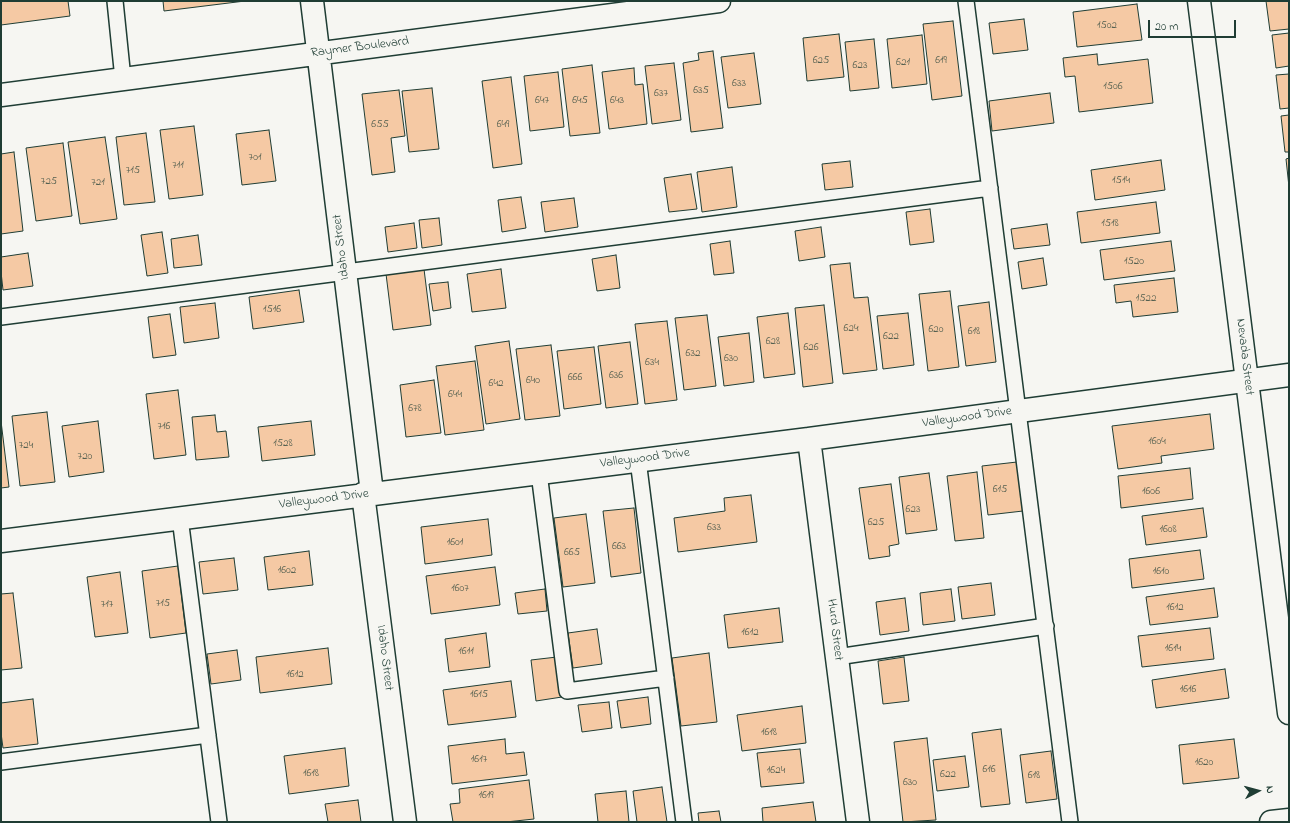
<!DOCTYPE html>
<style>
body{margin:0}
#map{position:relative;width:1290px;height:823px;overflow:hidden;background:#f6f6f2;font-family:"Indie Flower",sans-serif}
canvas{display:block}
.frame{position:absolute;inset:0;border:2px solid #1f3d34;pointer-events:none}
.north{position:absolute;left:1238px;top:771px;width:40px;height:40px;-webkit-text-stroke:3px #f6f6f2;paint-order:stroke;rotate:84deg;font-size:11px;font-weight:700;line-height:16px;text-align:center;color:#1f3d34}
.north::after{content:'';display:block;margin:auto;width:14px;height:18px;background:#1f3d34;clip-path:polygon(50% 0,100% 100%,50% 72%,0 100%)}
.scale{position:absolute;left:1148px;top:20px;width:88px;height:18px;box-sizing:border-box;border:2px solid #1f3d34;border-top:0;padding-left:5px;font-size:12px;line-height:14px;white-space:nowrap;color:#1f3d34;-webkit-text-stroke:3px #f6f6f2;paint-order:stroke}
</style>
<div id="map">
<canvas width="1290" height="823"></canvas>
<div class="frame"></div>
<div class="north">N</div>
<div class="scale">20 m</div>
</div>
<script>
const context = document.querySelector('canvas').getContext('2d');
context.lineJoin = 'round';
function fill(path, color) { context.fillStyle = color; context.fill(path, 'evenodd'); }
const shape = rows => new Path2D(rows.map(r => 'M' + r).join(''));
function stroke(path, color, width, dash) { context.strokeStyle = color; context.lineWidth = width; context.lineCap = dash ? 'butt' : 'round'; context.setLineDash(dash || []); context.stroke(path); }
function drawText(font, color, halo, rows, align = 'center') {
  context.font = font + ' "Indie Flower",sans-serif'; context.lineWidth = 3; context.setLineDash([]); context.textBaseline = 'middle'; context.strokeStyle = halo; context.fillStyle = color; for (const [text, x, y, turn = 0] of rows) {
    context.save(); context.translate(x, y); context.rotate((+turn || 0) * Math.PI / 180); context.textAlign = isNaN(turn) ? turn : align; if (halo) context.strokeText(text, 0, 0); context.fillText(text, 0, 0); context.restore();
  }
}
const building = shape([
 [1,1,68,1,70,16,1,25,1,1],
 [163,1,245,1,164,11,163,1],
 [1266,1,1289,1,1289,29,1270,31,1266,1],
 [1137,4,1142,40,1077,47,1073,12,1137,4],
 [1024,19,1028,50,993,54,989,23,1024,19],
 [953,21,962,96,932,100,923,24,953,21],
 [1289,33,1289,66,1276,68,1272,35,1289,33],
 [839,34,844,77,807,81,803,38,839,34],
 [922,35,927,84,892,88,887,39,922,35],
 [874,39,879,88,850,91,845,42,874,39],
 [713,51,723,128,691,132,683,63,699,60,698,53,713,51],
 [754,53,761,104,728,108,721,57,754,53],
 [1097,54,1098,65,1148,59,1153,103,1079,112,1075,76,1065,77,1063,58,1097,54],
 [674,63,681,120,652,124,645,66,674,63],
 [592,65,600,133,570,136,562,69,592,65],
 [634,68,635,85,643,84,647,124,609,129,602,72,634,68],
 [558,72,564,127,530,131,524,76,558,72],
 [1289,74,1289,108,1280,109,1276,75,1289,74],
 [511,77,522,164,493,168,482,81,511,77],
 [432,88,439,149,409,152,402,91,432,88],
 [399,90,405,136,391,138,395,172,372,175,362,94,399,90],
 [1050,93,1054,123,992,131,989,101,1050,93],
 [1289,115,1289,152,1285,152,1281,116,1289,115],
 [194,126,203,195,169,199,160,130,194,126],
 [269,130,276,181,242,185,236,134,269,130],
 [146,133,155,202,124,205,116,137,146,133],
 [105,137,117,219,80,224,68,142,105,137],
 [63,143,72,216,36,221,26,148,63,143],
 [14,152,23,231,1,234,1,154,14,152],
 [1289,158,1289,187,1286,159,1289,158],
 [1161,160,1165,190,1095,200,1091,170,1161,160],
 [850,161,853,187,825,190,822,164,850,161],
 [732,167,737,207,702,212,697,172,732,167],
 [691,174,697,209,669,212,664,178,691,174],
 [521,197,526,228,502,232,498,200,521,197],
 [574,198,578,227,545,232,541,202,574,198],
 [1156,202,1160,233,1081,243,1077,212,1156,202],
 [930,209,934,242,910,245,906,212,930,209],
 [439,218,442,245,422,248,419,220,439,218],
 [414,223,417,248,388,252,385,227,414,223],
 [1047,224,1050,245,1014,249,1011,229,1047,224],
 [821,227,825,257,799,261,795,231,821,227],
 [162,232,168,273,147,276,141,235,162,232],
 [198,235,202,265,174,268,171,239,198,235],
 [730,241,734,273,714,275,710,244,730,241],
 [1171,241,1175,271,1104,280,1100,250,1171,241],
 [28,253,33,286,3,290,1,272,1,257,28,253],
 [616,255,620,288,597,291,592,259,616,255],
 [1043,258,1047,285,1022,289,1018,262,1043,258],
 [850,263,854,298,868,297,877,370,843,374,830,265,850,263],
 [424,269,431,325,393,330,386,274,424,269],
 [501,269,506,308,472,312,467,274,501,269],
 [1174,278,1178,312,1133,317,1131,301,1116,303,1114,285,1174,278],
 [448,282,451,308,433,311,429,284,448,282],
 [299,290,304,322,253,329,249,297,299,290],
 [950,291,959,367,928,371,919,294,950,291],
 [989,302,996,362,966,366,958,306,989,302],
 [215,303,219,338,184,343,180,307,215,303],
 [824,305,833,383,803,387,795,308,824,305],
 [788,313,795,374,764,378,757,317,788,313],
 [908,313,914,365,883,369,877,316,908,313],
 [170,314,176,355,153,358,148,317,170,314],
 [707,315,716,386,684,390,675,318,707,315],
 [667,321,677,400,645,404,635,324,667,321],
 [749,333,754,382,724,386,718,337,749,333],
 [509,341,520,419,486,424,475,346,509,341],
 [630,342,638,404,606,408,598,346,630,342],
 [551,345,560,416,525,420,516,349,551,345],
 [594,347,601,404,564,409,557,351,594,347],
 [475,361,484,430,445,435,436,366,475,361],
 [434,380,441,433,406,437,400,385,434,380],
 [178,390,186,455,154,459,146,394,178,390],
 [47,412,55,482,20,486,12,416,47,412],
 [1210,414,1214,449,1161,456,1162,463,1118,469,1112,426,1210,414],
 [215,415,217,432,226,431,229,457,196,460,192,417,215,415],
 [1,421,9,487,1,488,1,421],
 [98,421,104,472,69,477,62,426,98,421],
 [311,421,315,455,262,461,258,427,311,421],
 [1017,462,1023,511,988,515,982,466,1017,462],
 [1190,468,1193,499,1121,508,1118,476,1190,468],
 [977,472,984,538,955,541,947,476,977,472],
 [929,473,937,530,906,534,899,477,929,473],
 [891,484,899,544,889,546,890,556,869,559,859,488,891,484],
 [751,495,757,542,678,552,674,518,725,511,724,498,751,495],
 [634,508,641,573,611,577,603,511,634,508],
 [1203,508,1207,537,1146,545,1142,516,1203,508],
 [586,514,595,583,563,587,554,518,586,514],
 [488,519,492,555,425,564,421,527,488,519],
 [1200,550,1204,579,1132,588,1129,559,1200,550],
 [309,551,313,585,268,590,264,557,309,551],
 [234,558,238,590,203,594,199,562,234,558],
 [178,566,186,633,150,638,142,571,178,566],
 [495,567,500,605,431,614,426,576,495,567],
 [120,572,128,633,95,637,87,577,120,572],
 [991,583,995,615,962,619,958,587,991,583],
 [1214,588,1218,617,1150,625,1146,597,1214,588],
 [545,589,547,611,518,614,515,593,545,589],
 [951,589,955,621,923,625,920,593,951,589],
 [13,593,22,668,1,670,1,594,13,593],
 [905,598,909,631,880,635,876,602,905,598],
 [779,608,783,642,728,648,724,615,779,608],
 [1210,628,1214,659,1142,667,1138,636,1210,628],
 [597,629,602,664,573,668,568,633,597,629],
 [486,633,490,667,449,672,445,639,486,633],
 [328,648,332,684,260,693,256,657,328,648],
 [237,650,241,680,211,684,207,654,237,650],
 [709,653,717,722,681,726,672,658,709,653],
 [557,657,562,697,536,701,531,660,557,657],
 [904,657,909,701,883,704,878,661,904,657],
 [1225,669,1229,698,1156,708,1152,680,1225,669],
 [511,681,516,717,448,725,443,690,511,681],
 [648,697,651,724,621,728,617,701,648,697],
 [33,699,38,744,3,748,1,733,1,703,33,699],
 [609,702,612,728,582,732,578,705,609,702],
 [802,706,806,743,742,751,737,715,802,706],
 [1001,729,1010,804,981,807,972,733,1001,729],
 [927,738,936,820,903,822,894,742,927,738],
 [505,739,506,754,524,752,527,775,452,784,448,746,505,739],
 [1234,739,1239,778,1183,784,1179,745,1234,739],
 [345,748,349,786,289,794,284,756,345,748],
 [800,749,804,783,761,787,757,753,800,749],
 [1051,751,1057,799,1026,803,1020,755,1051,751],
 [965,756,969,787,937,791,933,760,965,756],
 [529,780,534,819,506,822,453,822,450,804,460,803,459,789,529,780],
 [662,787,667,822,637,822,633,791,662,787],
 [626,791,629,822,598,822,595,794,626,791],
 [358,800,361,822,328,822,325,804,358,800],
 [813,802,816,822,763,822,762,808,813,802],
 [719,811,721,822,699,822,698,813,719,811]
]);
fill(building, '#f5c9a4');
stroke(building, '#1f3d34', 1);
const lane = shape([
 [115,1,123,79],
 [966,1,1070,822],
 [1,317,990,188],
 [638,460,684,822],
 [539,473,567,691,666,678],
 [180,518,219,822],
 [837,657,1046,626],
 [1,762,208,735]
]);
const street = shape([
 [312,1,372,493],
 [1,95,719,1],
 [809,439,858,822],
 [363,494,405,822],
 [1,541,809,439,1289,375],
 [1271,822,1289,820]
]);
const secondary = shape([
 [1199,1,1289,713]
]);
stroke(lane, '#1f3d34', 18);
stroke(street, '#1f3d34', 25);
stroke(secondary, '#1f3d34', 25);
stroke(lane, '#f6f6f2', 15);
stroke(street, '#f6f6f2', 22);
stroke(secondary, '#f6f6f2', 22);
drawText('11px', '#546050', null, [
 ["1502",1107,26],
 ["625",821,61],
 ["619",941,61],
 ["621",903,63],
 ["623",860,66],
 ["633",739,84],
 ["1506",1113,87],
 ["635",701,91],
 ["637",661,94],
 ["647",542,101],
 ["645",580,101],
 ["643",617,101],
 ["655",380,125],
 ["649",503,125],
 ["701",255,158],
 ["711",178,166],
 ["715",133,171],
 ["1514",1121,181],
 ["725",49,182],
 ["721",98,183],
 ["1518",1110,224],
 ["1520",1134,262],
 ["1522",1146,299],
 ["1516",272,310],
 ["624",851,329],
 ["620",936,330],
 ["618",974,332],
 ["622",891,337],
 ["628",773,342],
 ["626",811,348],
 ["632",693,354],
 ["630",731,359],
 ["634",652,363],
 ["636",616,376],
 ["666",575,378],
 ["640",533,381],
 ["642",496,384],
 ["644",455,395],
 ["678",415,409],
 ["716",164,427],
 ["1604",1157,442],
 ["1528",283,444],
 ["724",26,446],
 ["720",85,457],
 ["615",1000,490],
 ["1606",1151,492],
 ["623",913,510],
 ["625",876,523],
 ["633",714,528],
 ["1608",1168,530],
 ["1601",455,543],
 ["663",619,547],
 ["665",572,553],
 ["1602",287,571],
 ["1610",1161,572],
 ["1607",460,589],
 ["715",163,604],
 ["717",107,605],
 ["1612",1175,608],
 ["1612",750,633],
 ["1614",1173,649],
 ["1611",466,652],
 ["1612",295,675],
 ["1616",1188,690],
 ["1615",479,695],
 ["1618",769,733],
 ["1617",479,760],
 ["1620",1204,763],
 ["616",989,770],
 ["1624",776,771],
 ["1618",311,774],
 ["622",948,775],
 ["618",1034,776],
 ["630",910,783],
 ["1619",486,796]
]);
drawText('13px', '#1f3d34', '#f6f6f2', [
 ["Raymer Boulevard",360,48,-7],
 ["Idaho Street",342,247,-97],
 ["Nevada Street",1244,357,83],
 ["Valleywood Drive",967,418,-8],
 ["Valleywood Drive",645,459,-7],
 ["Valleywood Drive",324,500,-7],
 ["Hurd Street",834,630,83],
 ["Idaho Street",384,658,83]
]);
</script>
